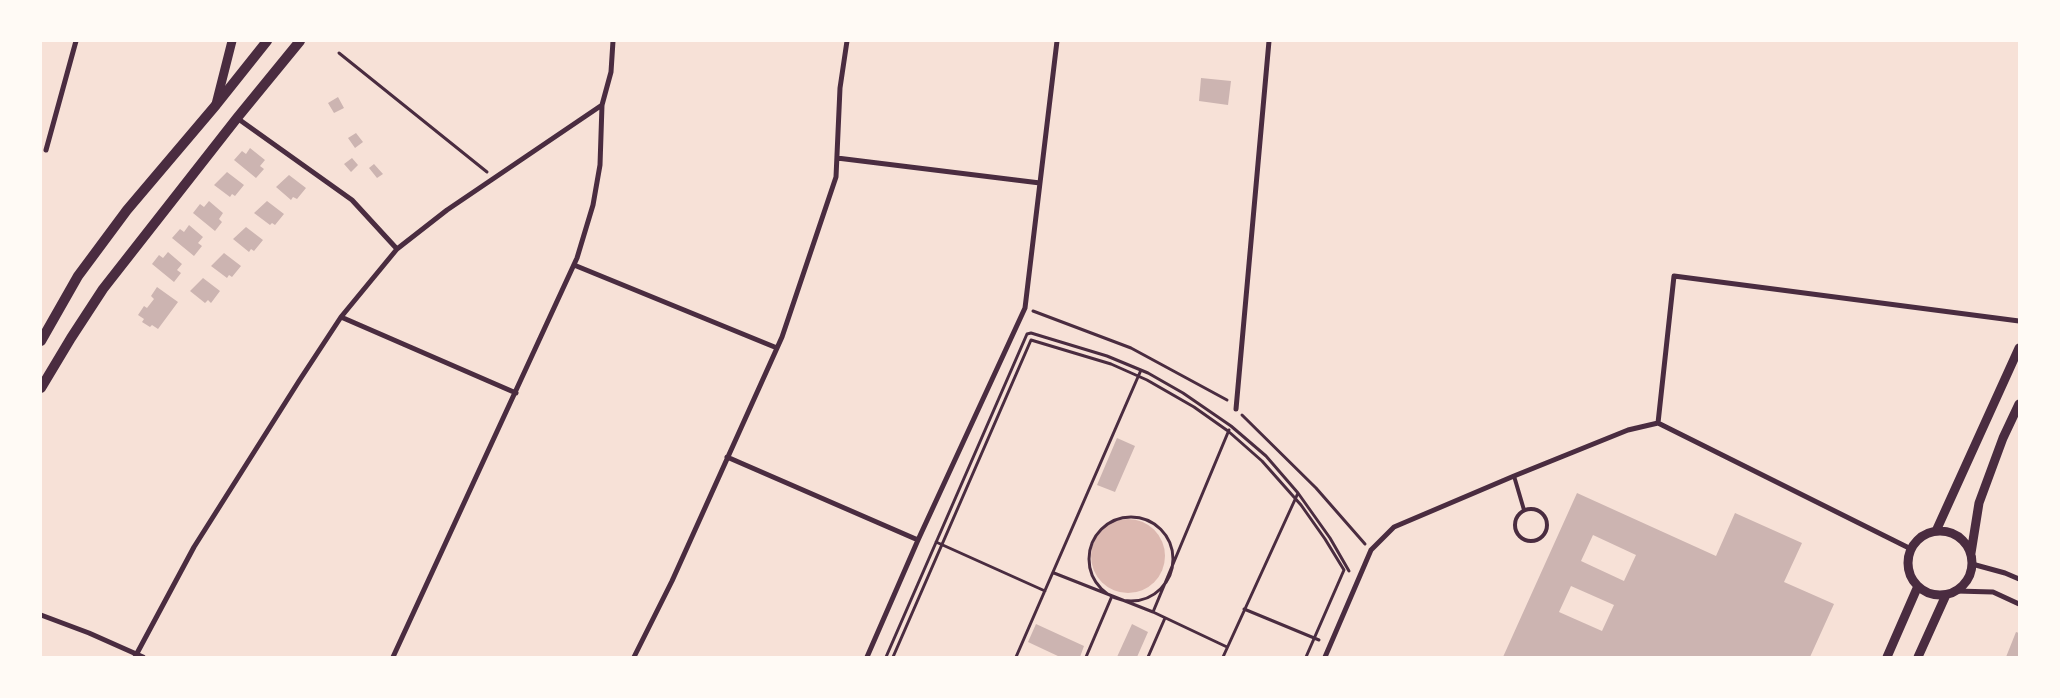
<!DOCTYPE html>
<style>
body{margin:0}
#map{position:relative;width:2060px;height:698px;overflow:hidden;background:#f7e1d7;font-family:"Source Sans 3",sans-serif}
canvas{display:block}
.frame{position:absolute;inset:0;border:42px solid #fffaf5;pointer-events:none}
</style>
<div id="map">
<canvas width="2060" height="698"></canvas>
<div class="frame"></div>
</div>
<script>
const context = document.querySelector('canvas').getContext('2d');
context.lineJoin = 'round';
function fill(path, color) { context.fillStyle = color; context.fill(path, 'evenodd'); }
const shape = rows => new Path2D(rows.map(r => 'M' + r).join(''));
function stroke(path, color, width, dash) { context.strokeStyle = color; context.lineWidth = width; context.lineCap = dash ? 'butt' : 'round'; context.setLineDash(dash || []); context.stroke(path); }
fill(shape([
 '1091 556a37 37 0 1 1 74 0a37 37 0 1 1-74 0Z'
]), '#dcb8b0');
fill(shape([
 [1201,78,1231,81,1228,105,1199,101],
 [338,97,344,108,334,113,328,103],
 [356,133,363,142,355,148,348,138],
 [250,148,265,160,260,166,264,169,256,178,234,160,242,151,246,154],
 [352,158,358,165,351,172,344,164],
 [374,164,383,174,377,178,369,168],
 [227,172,244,185,235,196,232,194,230,197,214,185],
 [289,175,306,188,297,199,293,197,291,200,276,187],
 [209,201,223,213,219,219,222,222,215,231,193,213,200,204,204,207],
 [267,201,284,214,275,225,272,223,270,225,254,213],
 [189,225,203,237,198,243,202,246,194,256,172,238,180,229,184,232],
 [246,227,263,240,254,251,251,249,249,252,233,239],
 [168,252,182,264,177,270,181,273,174,282,152,264,159,255,163,258],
 [224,253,241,266,232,277,229,275,227,278,211,266],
 [203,278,220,291,211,303,208,300,205,303,190,291],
 [157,287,178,302,158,329,152,325,150,327,142,322,144,319,138,315,144,306,147,308,154,299,151,296],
 [1117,438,1135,446,1115,492,1097,485],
 [1577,493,1716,556,1735,513,1802,543,1784,582,1834,604,1810,657,1503,657],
 [1593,535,1636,555,1624,581,1581,561],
 [1571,586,1614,605,1602,631,1559,612],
 [1036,624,1084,646,1080,657,1060,657,1028,642],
 [1132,624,1148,632,1137,657,1117,657],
 [2016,632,2019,633,2019,657,2006,657]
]), '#ccb4b1');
stroke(shape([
 [339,53,487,172],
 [1033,311,1131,348,1227,400],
 [1242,415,1316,488,1365,544],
 '1089 559a42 42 0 1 1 84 0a42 42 0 1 1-84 0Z',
 [936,542,1045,591],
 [1054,573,1153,612,1229,430],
 [1244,609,1319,640],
 [1153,612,1227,647],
 [886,657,1027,334,1031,333,1107,356,1148,373,1183,393,1231,426,1266,456,1298,493,1330,538,1349,571],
 [893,657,1031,340,1111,364,1147,380,1194,407,1228,431,1262,461,1301,505,1325,539,1344,570,1306,657],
 [1016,657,1141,370],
 [1086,657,1112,596],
 [1148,657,1165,618],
 [1223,657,1298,493]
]), '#4a2c40', 3);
stroke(shape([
 [1514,476,1524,510],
 '1515 525a16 16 0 1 1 32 0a16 16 0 1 1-32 0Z'
]), '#4a2c40', 4);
stroke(shape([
 [237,118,352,200,397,249],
 [46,150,76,41],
 [837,158,1040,183],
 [574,265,777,348],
 [341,317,516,393],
 [1236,409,1269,41],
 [1658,423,1674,276,2019,321],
 [727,457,918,540],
 [1972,564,2005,573,2019,579],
 [1956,591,1993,592,2019,604],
 [41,615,89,633,143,657],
 [135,657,194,547,299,381,341,317,397,249,447,210,602,105],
 [393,657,577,258,593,205,600,165,602,105,611,72,613,41],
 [634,657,672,581,782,337,836,177,840,88,847,41],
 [867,657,918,540,1025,308,1057,41],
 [1325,657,1371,550,1394,527,1514,476,1628,430,1658,423,1911,549]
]), '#4a2c40', 5);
stroke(shape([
 [216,104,232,41],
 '1908 563a32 32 0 1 1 64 0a32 32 0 1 1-64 0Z',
 [1936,531,2019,348],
 [1971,553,1979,503,2003,438,2019,404],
 [1887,657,1918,586],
 [1918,657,1946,595]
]), '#4a2c40', 9);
stroke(shape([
 [41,341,78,276,127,210,216,105,267,41],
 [41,388,71,338,103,289,237,118,300,41]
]), '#4a2c40', 10);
</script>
